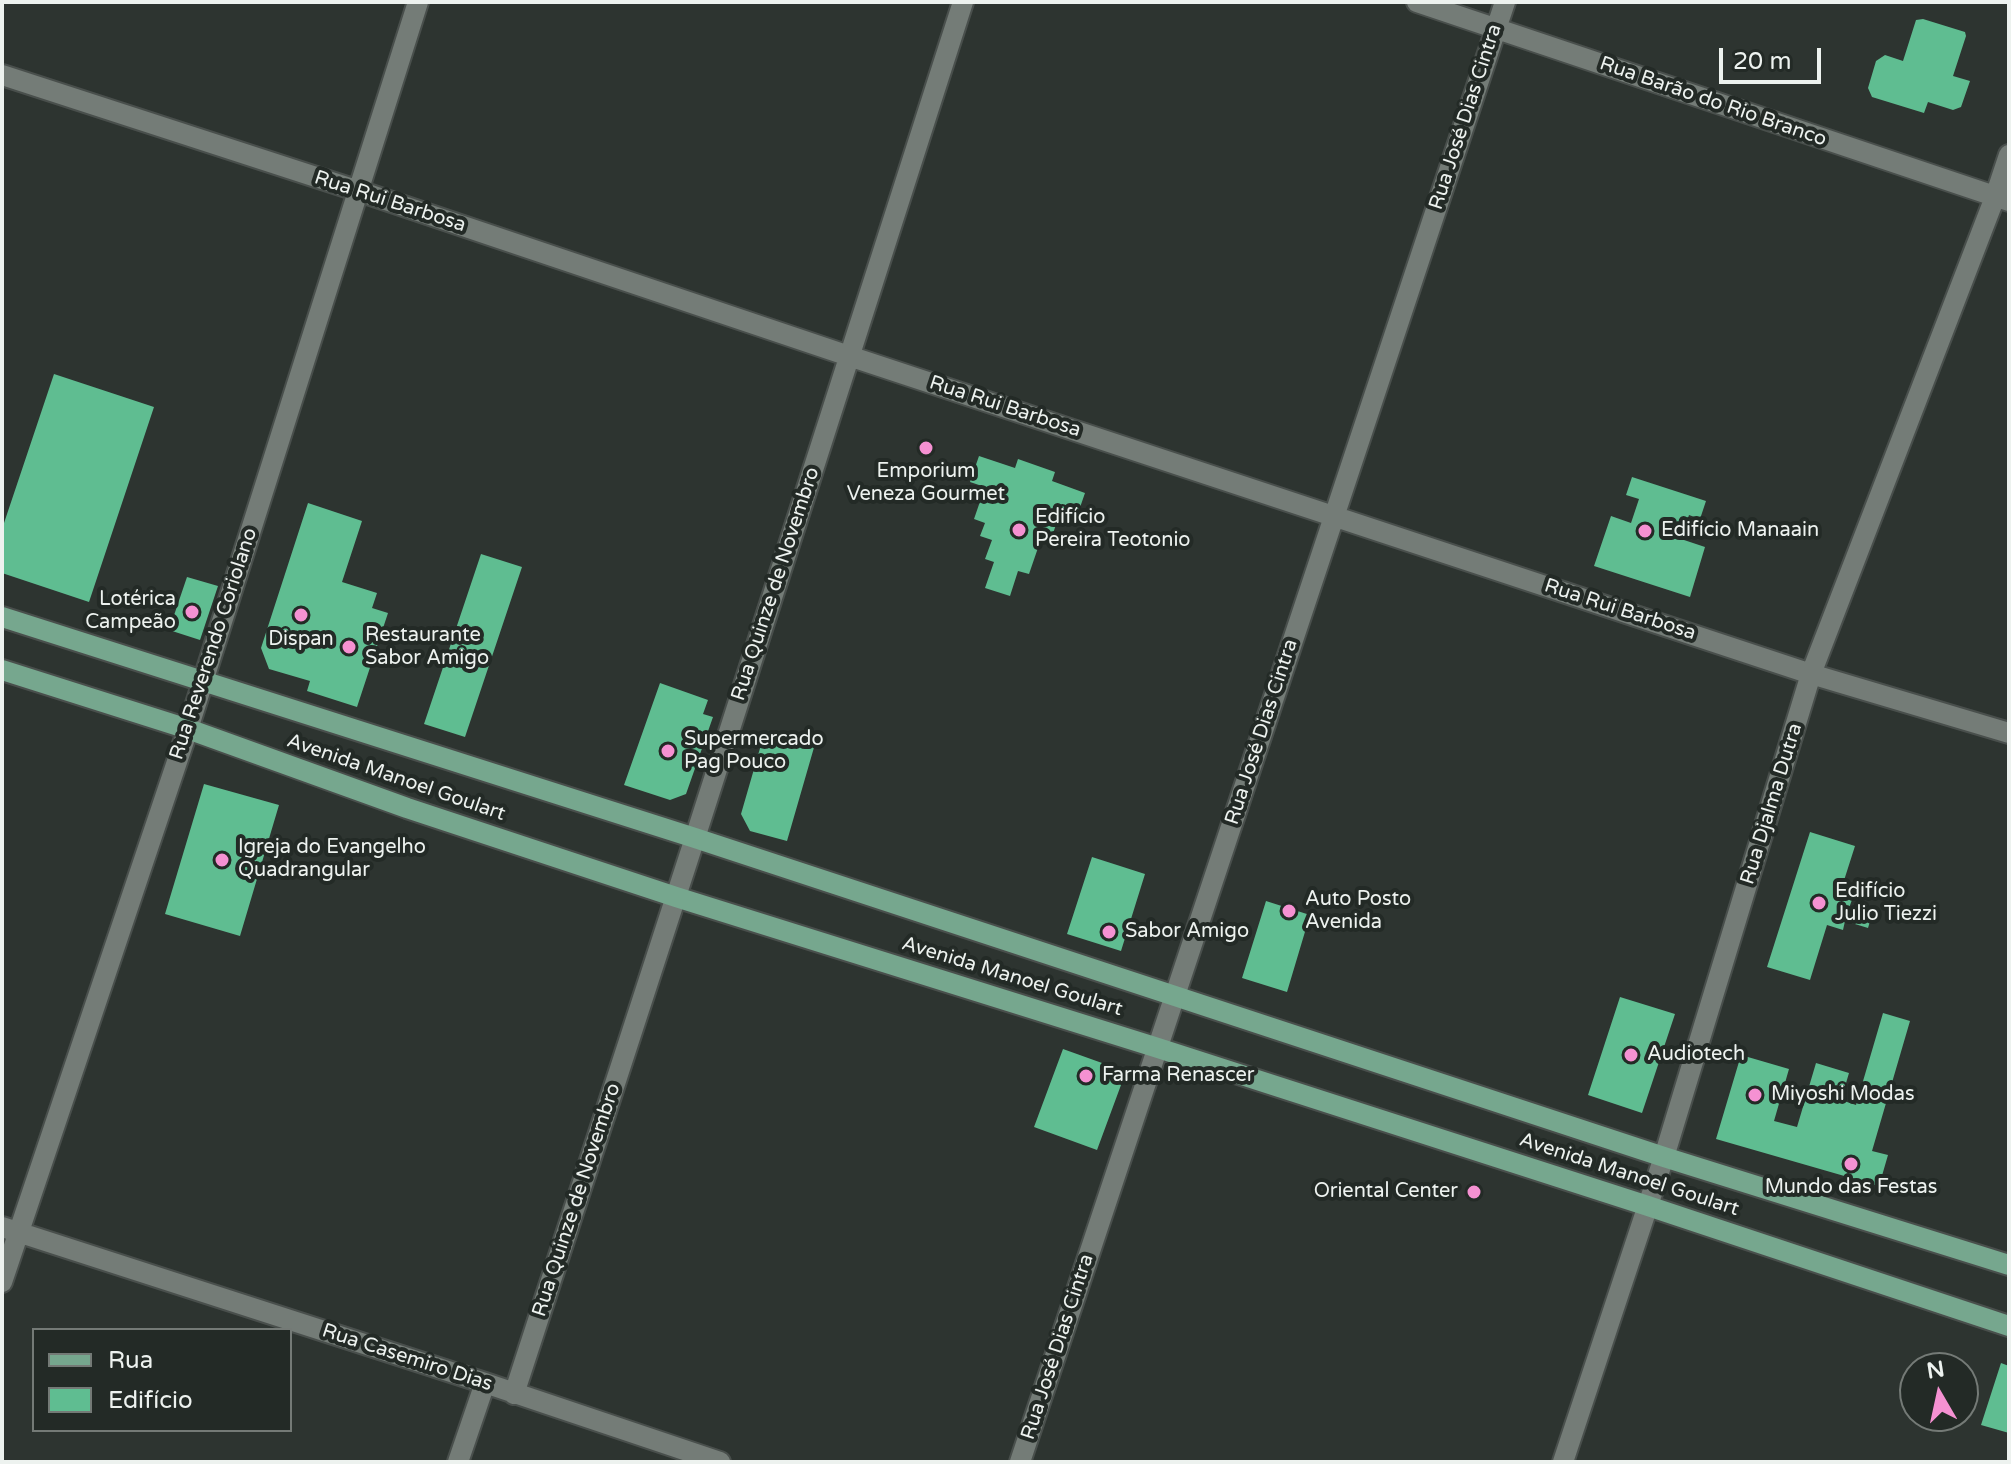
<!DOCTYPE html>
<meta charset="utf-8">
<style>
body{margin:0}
#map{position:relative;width:2011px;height:1464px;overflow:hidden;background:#2d3430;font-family:"Varela Round",sans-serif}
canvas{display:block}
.frame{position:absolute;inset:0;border:4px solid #edf2ef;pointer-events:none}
.legend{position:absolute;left:32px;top:1328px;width:260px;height:104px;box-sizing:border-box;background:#232a26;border:2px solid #747a76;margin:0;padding:10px 14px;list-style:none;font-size:24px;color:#edf2ef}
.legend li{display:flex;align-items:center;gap:16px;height:40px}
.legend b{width:40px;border:2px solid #747a76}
.north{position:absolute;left:1899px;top:1352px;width:80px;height:80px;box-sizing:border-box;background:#232a26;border:2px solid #747a76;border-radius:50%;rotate:351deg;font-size:22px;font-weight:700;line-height:32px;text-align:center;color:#edf2ef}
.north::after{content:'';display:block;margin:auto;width:28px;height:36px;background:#f591d2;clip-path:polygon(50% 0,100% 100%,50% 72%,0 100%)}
.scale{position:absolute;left:1719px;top:48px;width:102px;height:36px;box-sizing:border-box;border:4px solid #edf2ef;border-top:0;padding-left:10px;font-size:24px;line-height:28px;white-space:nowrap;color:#edf2ef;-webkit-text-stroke:6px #232a26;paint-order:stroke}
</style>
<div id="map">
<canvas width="2011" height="1464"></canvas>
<div class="frame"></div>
<ul class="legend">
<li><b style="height:10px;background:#76a78e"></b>Rua</li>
<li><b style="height:22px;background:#5fbd91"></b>Edifício</li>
</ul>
<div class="north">N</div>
<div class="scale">20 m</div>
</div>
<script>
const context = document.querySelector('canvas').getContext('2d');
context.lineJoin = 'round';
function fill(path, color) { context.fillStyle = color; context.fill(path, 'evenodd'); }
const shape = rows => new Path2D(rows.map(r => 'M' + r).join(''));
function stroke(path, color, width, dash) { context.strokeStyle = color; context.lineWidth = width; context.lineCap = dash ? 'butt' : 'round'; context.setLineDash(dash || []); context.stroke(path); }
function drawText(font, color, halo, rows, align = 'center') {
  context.font = font + ' "Varela Round",sans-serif'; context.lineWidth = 8; context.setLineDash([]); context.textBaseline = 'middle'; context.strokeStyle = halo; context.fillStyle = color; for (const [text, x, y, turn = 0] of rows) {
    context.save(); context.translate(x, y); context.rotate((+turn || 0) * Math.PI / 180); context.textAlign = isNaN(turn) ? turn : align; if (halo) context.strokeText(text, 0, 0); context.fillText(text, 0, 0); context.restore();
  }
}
fill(shape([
 [1923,19,1965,32,1966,36,1953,76,1970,81,1961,107,1953,110,1928,102,1924,113,1872,97,1868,88,1876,61,1885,55,1903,61,1916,20],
 [54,374,154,407,89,602,2,573,2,529],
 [979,456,1015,468,1018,459,1055,472,1052,481,1085,493,1076,519,1060,513,1049,545,1040,542,1029,574,1018,571,1010,596,985,588,994,562,985,559,992,540,980,536,985,523,974,519,985,487,970,482],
 [1632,477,1706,501,1700,519,1689,515,1681,539,1705,547,1690,597,1594,566,1611,516,1631,523,1639,499,1626,495],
 [308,503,362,521,342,582,377,593,372,608,388,613,357,707,307,691,310,681,269,669,261,648],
 [481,554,522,567,465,737,424,724],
 [187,577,218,586,200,640,169,630],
 [660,683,708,700,703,714,713,717,686,794,670,800,624,785],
 [765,731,815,744,787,841,750,831,741,814],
 [204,784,279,805,240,936,165,914],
 [1810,832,1855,846,1840,893,1853,897,1849,908,1872,915,1868,928,1845,921,1843,930,1827,925,1810,980,1767,967],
 [1092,857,1145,874,1121,951,1067,934],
 [1266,901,1310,915,1287,992,1242,978],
 [1620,997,1675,1014,1642,1113,1588,1095],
 [1883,1013,1910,1021,1872,1151,1888,1155,1879,1186,1716,1139,1741,1055,1789,1069,1774,1121,1797,1127,1816,1063,1849,1073,1841,1100,1856,1105],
 [1063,1049,1116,1068,1121,1085,1097,1150,1034,1127],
 [2001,1363,2009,1366,2009,1433,1981,1425]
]), '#5fbd91');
const minor = shape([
 [1417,2,2009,201],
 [2,75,359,191,849,356,1811,674,2009,733],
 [2,1227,485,1383,720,1462],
 [2,1282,188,729,418,2],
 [514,1394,695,838,963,2],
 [458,1462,485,1383],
 [1020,1462,1505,2],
 [1563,1462,1664,1157,1811,674,1995,197,2009,155]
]);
const major = shape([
 [2,617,695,838,1664,1157,2009,1265],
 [2,670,188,729,407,808,676,897,1158,1048,1648,1206,2009,1326]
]);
stroke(minor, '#494f4c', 24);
stroke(major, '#494f4c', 24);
stroke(minor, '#747c77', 20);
stroke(major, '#76a78e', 20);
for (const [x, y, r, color] of [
 [926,448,8,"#f591d2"],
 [1019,530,8,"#f591d2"],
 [1645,531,8,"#f591d2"],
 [192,612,8,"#f591d2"],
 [301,615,8,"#f591d2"],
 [349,647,8,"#f591d2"],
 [668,751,8,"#f591d2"],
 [222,860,8,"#f591d2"],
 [1819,903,8,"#f591d2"],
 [1289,911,8,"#f591d2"],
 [1109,932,8,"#f591d2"],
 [1631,1055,8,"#f591d2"],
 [1086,1076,8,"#f591d2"],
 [1755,1095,8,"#f591d2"],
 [1851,1164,8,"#f591d2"],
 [1474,1192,8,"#f591d2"]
]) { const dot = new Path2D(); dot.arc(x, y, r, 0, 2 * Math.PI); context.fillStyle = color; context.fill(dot); stroke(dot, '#232a26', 3); }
drawText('20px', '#edf2ef', '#232a26', [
 ["Rua Barão do Rio Branco",1713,102,19],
 ["Rua José Dias Cintra",1466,117,-72],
 ["Rua Rui Barbosa",390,202,18],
 ["Rua Rui Barbosa",1005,407,18],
 ["Rua Quinze de Novembro",776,584,-72],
 ["Rua Rui Barbosa",1620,610,18],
 ["Rua Reverendo Coriolano",214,644,-72],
 ["Rua José Dias Cintra",1262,732,-72],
 ["Avenida Manoel Goulart",396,778,19],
 ["Rua Djalma Dutra",1772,804,-73],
 ["Avenida Manoel Goulart",1012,977,17],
 ["Avenida Manoel Goulart",1629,1175,18],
 ["Rua Quinze de Novembro",577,1200,-72],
 ["Rua José Dias Cintra",1058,1347,-72],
 ["Rua Casemiro Dias",407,1358,18]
]);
drawText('20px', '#edf2ef', '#232a26', [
 ["Emporium",926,472,"center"],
 ["Veneza Gourmet",926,495,"center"],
 ["Edifício",1035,518],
 ["Pereira Teotonio",1035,541],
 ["Edifício Manaain",1661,531],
 ["Lotérica",176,600,"right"],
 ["Campeão",176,623,"right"],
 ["Restaurante",365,636],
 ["Sabor Amigo",365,659],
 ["Dispan",301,640,"center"],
 ["Supermercado",684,740],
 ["Pag Pouco",684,763],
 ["Igreja do Evangelho",238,848],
 ["Quadrangular",238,871],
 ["Edifício",1835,892],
 ["Julio Tiezzi",1835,915],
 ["Auto Posto",1305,900],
 ["Avenida",1305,923],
 ["Sabor Amigo",1125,932],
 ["Audiotech",1647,1055],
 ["Farma Renascer",1102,1076],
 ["Miyoshi Modas",1771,1095],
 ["Mundo das Festas",1851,1188,"center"],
 ["Oriental Center",1458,1192,"right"]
], 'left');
</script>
